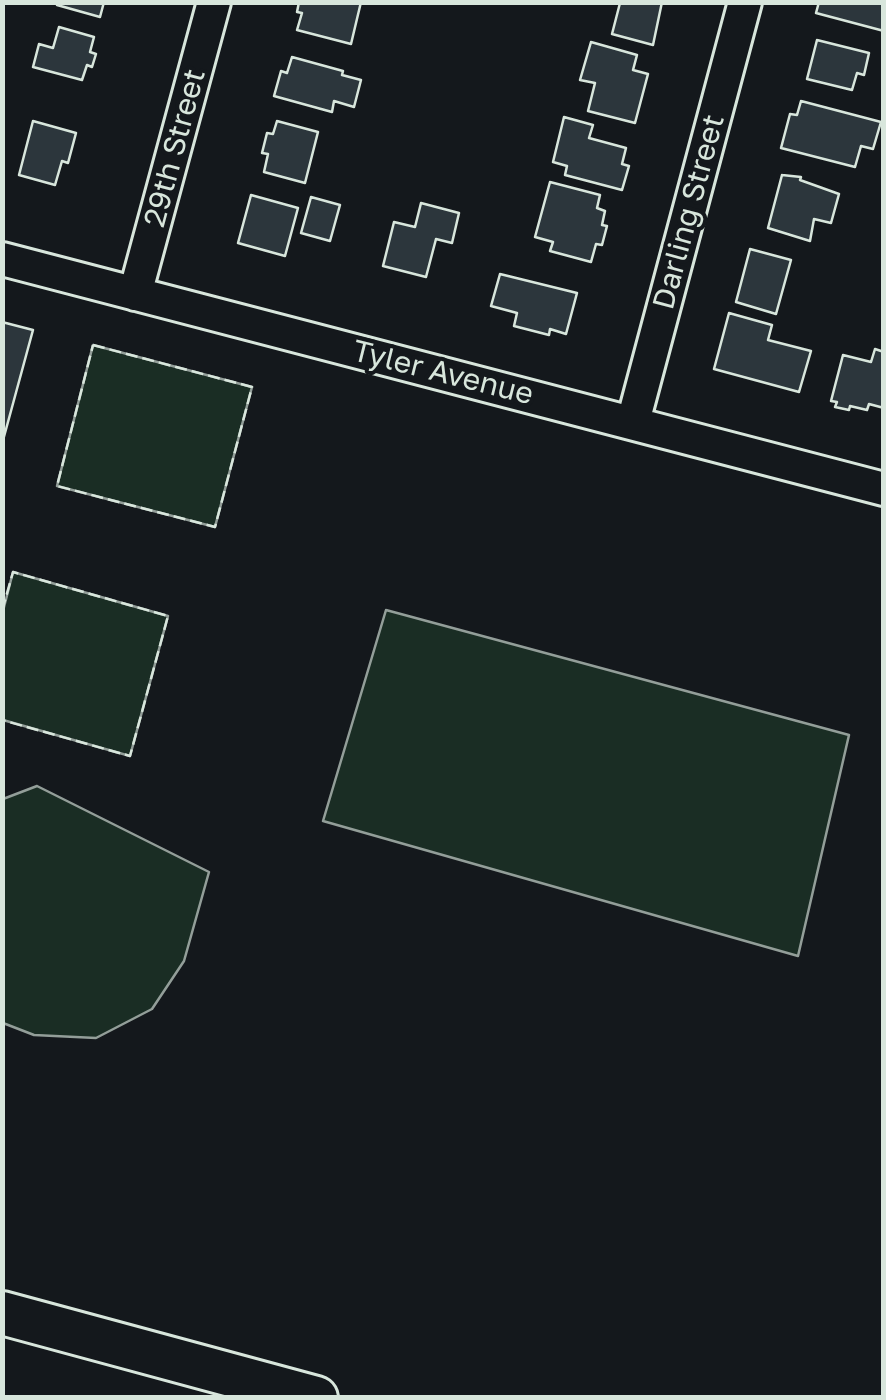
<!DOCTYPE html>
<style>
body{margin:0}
#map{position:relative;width:886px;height:1400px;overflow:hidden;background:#14181c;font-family:"Golos Text",sans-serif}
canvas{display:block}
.frame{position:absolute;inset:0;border:5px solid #d8e6dc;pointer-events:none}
</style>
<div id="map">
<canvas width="886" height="1400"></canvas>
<div class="frame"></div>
</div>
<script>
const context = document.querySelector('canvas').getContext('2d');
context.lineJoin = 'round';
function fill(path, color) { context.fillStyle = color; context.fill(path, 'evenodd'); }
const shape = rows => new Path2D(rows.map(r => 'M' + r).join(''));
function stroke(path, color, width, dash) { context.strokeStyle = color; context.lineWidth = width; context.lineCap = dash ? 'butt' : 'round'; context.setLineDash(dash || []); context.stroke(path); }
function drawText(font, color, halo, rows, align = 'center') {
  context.font = font + ' "Golos Text",sans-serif'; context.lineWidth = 8; context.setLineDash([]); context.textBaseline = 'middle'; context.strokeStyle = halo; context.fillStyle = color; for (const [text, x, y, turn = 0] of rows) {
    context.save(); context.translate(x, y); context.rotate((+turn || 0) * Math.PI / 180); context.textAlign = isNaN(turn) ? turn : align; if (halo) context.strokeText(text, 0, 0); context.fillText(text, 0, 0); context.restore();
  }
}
const green = shape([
 [93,345,252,387,215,527,57,486,93,345],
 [13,572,168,616,130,756,3,720,3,611,13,572],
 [386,610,849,735,798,956,323,821,386,610],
 [37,786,209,872,184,961,152,1009,96,1038,34,1035,3,1023,3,799,37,786]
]);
fill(green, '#1a2d24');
stroke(green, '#939e99', 2.5);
const building = shape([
 [58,2,104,2,100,17,57,5,58,2],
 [299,2,361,2,351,44,297,30,302,13,297,12,299,2],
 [617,2,662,2,653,45,612,34,620,3,617,2],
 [819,2,884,2,884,31,816,13,819,2],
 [59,27,94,37,90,52,96,54,92,67,87,65,82,80,33,67,39,44,53,48,59,27],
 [817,40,869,53,864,75,857,73,852,90,807,79,817,40],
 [591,42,637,55,633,70,648,74,635,123,588,111,595,83,580,80,591,42],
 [292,57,343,71,342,75,361,80,354,107,334,101,332,112,274,96,281,71,287,73,292,57],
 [801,101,881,122,873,149,861,146,855,167,781,148,790,114,797,115,801,101],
 [564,117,593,125,589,138,626,148,622,164,629,166,622,190,565,175,567,166,553,162,564,117],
 [33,121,76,133,68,163,62,161,55,185,19,175,33,121],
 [277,121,318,132,305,183,264,172,268,154,262,153,267,133,273,134,277,121],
 [782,175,801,177,800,180,839,194,831,223,814,219,810,241,768,228,782,175],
 [550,182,600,195,597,208,605,211,602,225,607,226,602,245,596,244,591,262,550,251,553,242,535,237,550,182],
 [251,195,298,208,285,256,238,243,251,195],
 [311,197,340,205,330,241,301,233,311,197],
 [421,203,459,213,452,243,436,239,426,277,383,266,394,222,415,227,421,203],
 [750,249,791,260,776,314,736,302,750,249],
 [500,274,577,293,566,334,550,329,549,335,514,326,517,313,491,306,500,274],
 [729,313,772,325,768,340,811,351,799,392,714,369,729,313],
 [2,322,33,330,2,444,2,322],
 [875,349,884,352,884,408,869,404,867,410,850,406,849,410,835,407,837,402,831,401,843,355,871,362,875,349]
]);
fill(building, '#2c363c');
stroke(building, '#d8e6dc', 2.5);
const minor = shape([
 [2,259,884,489],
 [135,294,214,2],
 [633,422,745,2]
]);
const major = shape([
 [2,1313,316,1398]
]);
stroke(minor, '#d8e6dc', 38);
stroke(major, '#d8e6dc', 48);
stroke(minor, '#14181c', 32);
stroke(major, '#14181c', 42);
stroke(shape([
 [93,345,252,387,215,527,57,486,93,345],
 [2,611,13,572,168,616,130,756,2,720]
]), '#d8e6dc', 2.5, [12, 5]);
drawText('30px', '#d8e6dc', '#14181c', [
 ["29th Street",175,148,-75],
 ["Darling Street",689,212,-75],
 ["Tyler Avenue",443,373,14]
]);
</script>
